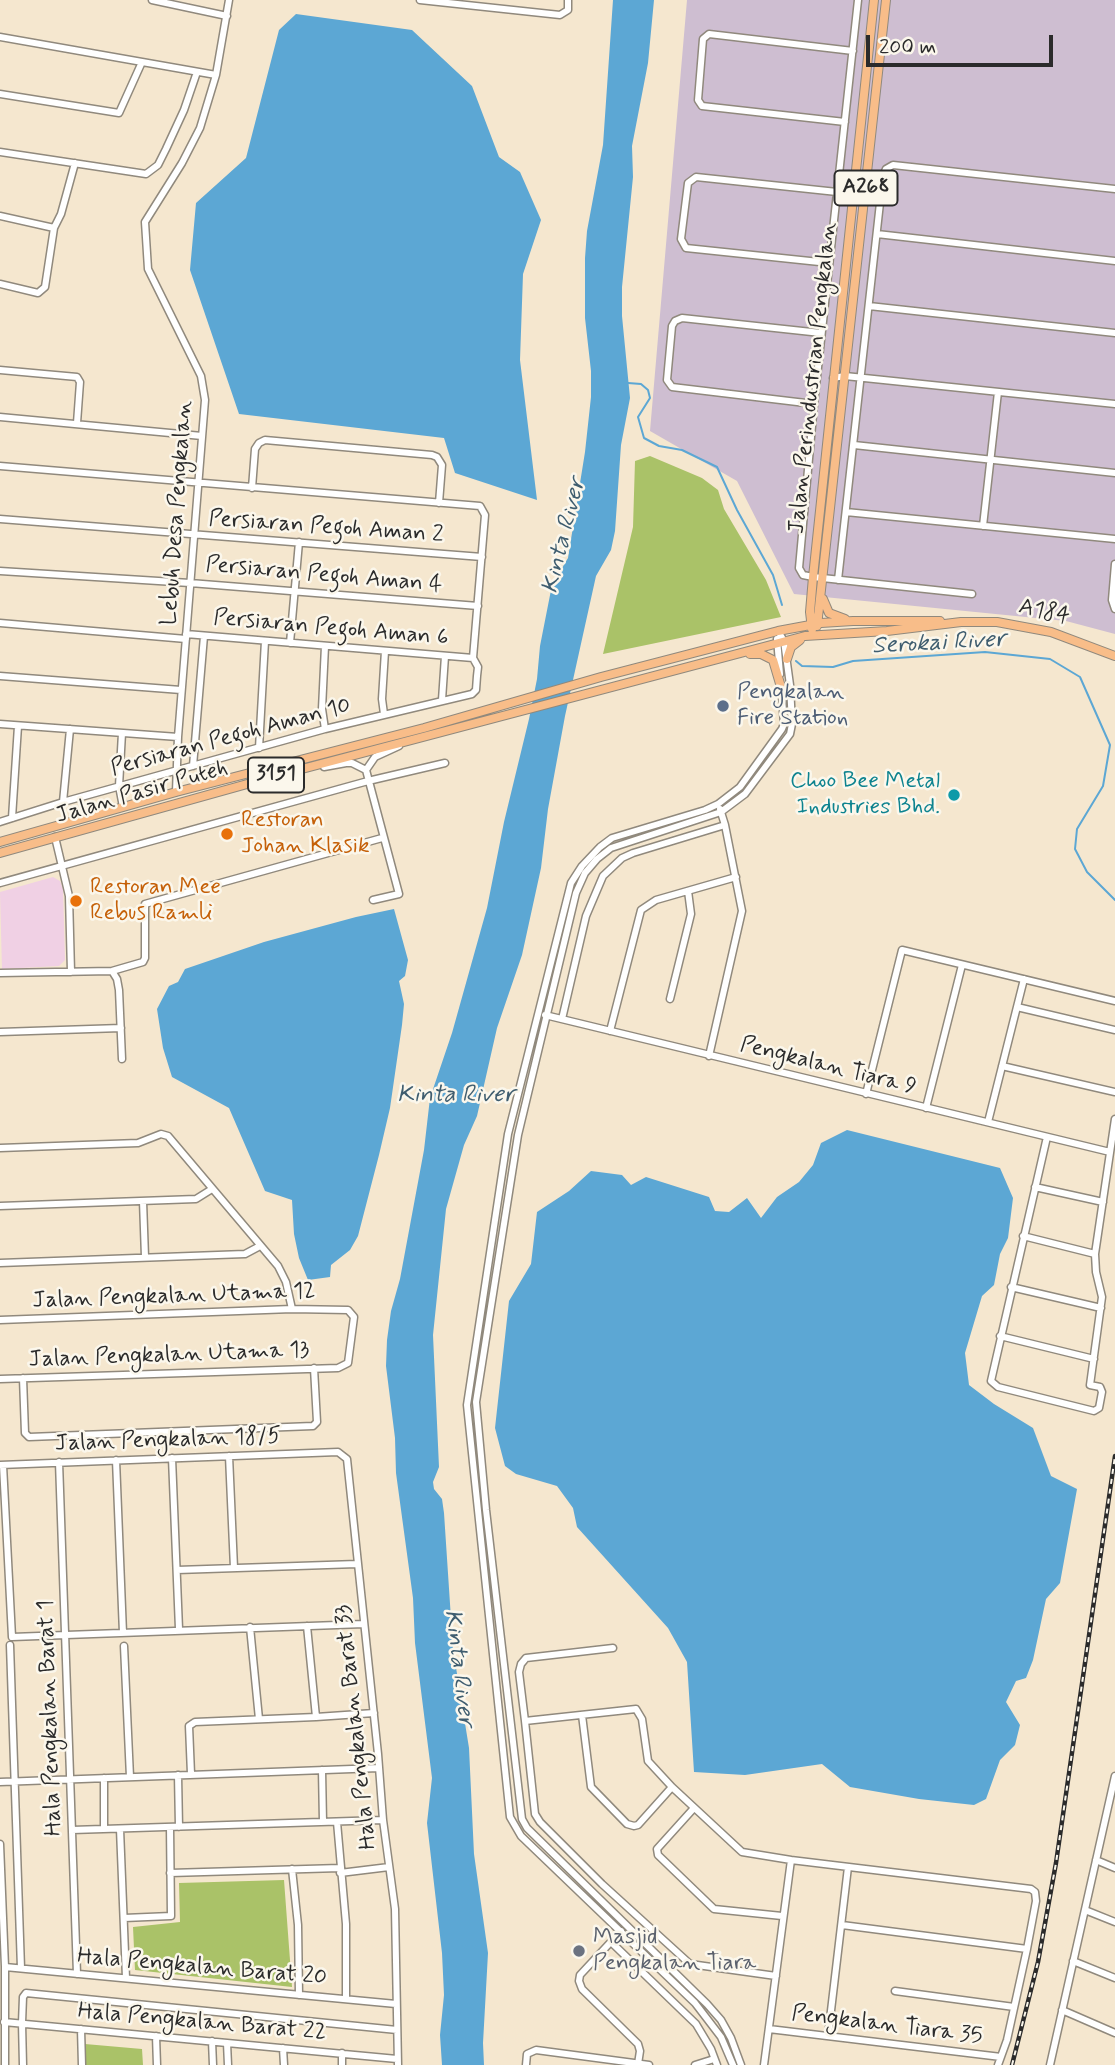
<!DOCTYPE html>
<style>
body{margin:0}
#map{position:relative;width:1115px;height:2065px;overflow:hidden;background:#f5e7cf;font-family:Mynerve,sans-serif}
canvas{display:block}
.scale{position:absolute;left:866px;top:35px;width:187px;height:32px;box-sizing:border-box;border:4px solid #2b2b2b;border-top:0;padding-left:9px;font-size:21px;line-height:24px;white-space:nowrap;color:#2b2b2b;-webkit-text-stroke:5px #fbf7ec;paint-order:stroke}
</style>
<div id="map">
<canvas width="1115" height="2065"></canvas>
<div class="scale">200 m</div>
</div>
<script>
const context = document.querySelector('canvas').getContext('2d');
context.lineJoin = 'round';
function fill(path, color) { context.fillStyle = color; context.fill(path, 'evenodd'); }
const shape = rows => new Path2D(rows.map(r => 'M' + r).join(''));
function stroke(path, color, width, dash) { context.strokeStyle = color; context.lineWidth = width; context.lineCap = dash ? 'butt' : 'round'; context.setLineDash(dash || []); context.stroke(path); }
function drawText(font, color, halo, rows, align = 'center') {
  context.font = font + ' Mynerve,sans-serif'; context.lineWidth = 5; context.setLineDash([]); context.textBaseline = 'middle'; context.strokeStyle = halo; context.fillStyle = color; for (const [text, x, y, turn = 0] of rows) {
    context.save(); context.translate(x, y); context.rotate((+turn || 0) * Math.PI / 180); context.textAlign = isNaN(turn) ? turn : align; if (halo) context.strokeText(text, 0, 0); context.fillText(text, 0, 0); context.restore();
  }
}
fill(shape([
 [53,877,60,881,63,889,65,960,59,966,2,969,0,892]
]), '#f0d0e4');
fill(shape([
 [687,0,1115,0,1115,634,1066,621,794,594,737,481,650,431]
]), '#cebed1');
fill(shape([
 [650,456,702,478,718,490,724,509,766,580,781,617,603,654,633,527,635,461],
 [284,1880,292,1987,135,1970,133,1927,180,1922,179,1883],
 [85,2044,142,2049,143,2065,86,2065]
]), '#aac268');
fill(shape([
 [613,0,654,0,648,63,632,146,633,177,622,287,622,316,630,398,621,445,615,531,611,550,596,576,565,716,548,809,541,868,522,955,497,1028,477,1116,464,1145,446,1209,433,1335,439,1467,433,1482,434,1489,442,1499,444,1513,453,1649,469,1748,474,1854,488,1953,483,2043,484,2065,442,2065,440,2035,444,1995,442,1953,427,1823,432,1778,415,1643,413,1598,396,1473,395,1438,386,1366,387,1340,391,1311,400,1279,424,1150,430,1098,452,1033,487,908,504,822,529,719,537,679,540,646,552,585,568,558,585,452,591,397,591,371,585,318,585,258,587,231,603,145],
 [296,14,412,30,472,86,499,157,520,172,541,220,523,274,520,360,537,500,455,473,444,438,239,414,190,270,196,203,246,158,279,30],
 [394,909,408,960,405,976,399,981,404,1004,402,1025,390,1108,379,1155,358,1236,350,1250,331,1265,330,1277,308,1280,299,1258,294,1234,292,1200,265,1191,229,1108,172,1077,163,1048,157,1009,169,986,178,982,185,969,264,942,356,917],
 [847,1130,1000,1168,1013,1198,1008,1238,1000,1254,994,1285,982,1296,965,1353,969,1385,994,1404,1033,1428,1051,1476,1077,1489,1060,1583,1046,1599,1033,1660,1026,1678,1016,1681,1006,1702,1020,1725,1015,1745,1000,1760,986,1799,974,1805,919,1799,850,1787,822,1764,745,1775,694,1772,687,1662,668,1628,577,1527,573,1508,557,1486,516,1474,505,1466,495,1428,509,1301,531,1264,537,1212,569,1191,591,1171,622,1175,631,1185,646,1177,709,1197,715,1211,729,1212,747,1198,761,1218,777,1197,799,1182,813,1165,821,1143]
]), '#5ca7d4');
stroke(shape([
 [628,383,641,384,648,390,650,398,638,417,644,438,659,446,682,450,717,467,737,510,773,575,782,605],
 [796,661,802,666,833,667,853,661,985,652,1050,659,1080,677,1110,745,1103,786,1077,829,1075,849,1087,872,1115,900]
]), '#5ca7d4', 2);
const minor = shape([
 [152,0,227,16],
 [420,0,560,15,568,10,568,0],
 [858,0,814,404,799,568,803,575,813,577,972,594],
 [0,37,216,75],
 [0,94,119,113,142,62],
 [845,122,702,106,698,100,703,39,709,34,853,51],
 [0,152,146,174,158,165,166,149,184,110,197,72],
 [0,216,54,228],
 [877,234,1115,261],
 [829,263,686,248,681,239,688,183,696,177,837,192],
 [0,284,38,293,45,287,54,228,61,214,75,163],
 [869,306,1115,333],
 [0,370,77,377,80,382,77,423],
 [833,378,845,376,1115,404],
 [814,404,672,387,667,380,672,326,675,321,682,318,821,333],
 [0,417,202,436],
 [854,445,1115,473],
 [0,466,480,506,485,515,473,658,478,667,477,676,476,690,472,694,325,729,63,802,0,822],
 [252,488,255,449,259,443,265,440,432,455,437,457,442,465,439,503],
 [846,512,1115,539],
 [0,519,482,557],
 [983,526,998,392],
 [1115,564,1112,600,1115,609],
 [0,571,190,583,478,606],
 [838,580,883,176,886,169,893,165,1115,189],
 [0,623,186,639],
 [186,634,473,658],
 [777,639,780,674],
 [290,643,299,542],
 [0,676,181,690],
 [442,700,445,656],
 [384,714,382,699,385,651],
 [0,724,178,737],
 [325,729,322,709,325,646],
 [122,733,119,786,123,807],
 [259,748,265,641],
 [193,766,204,636],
 [324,767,346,763,352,763,366,770],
 [176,792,178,737,205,400,201,376,148,269,145,222,182,163,200,128,216,75,229,0],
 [63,802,70,729],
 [12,818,18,726],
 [55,837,69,896,71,972],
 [0,883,368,781,445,763],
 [373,900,399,894,366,770,375,757,399,746],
 [112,971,117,979,119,990,122,1059],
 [0,973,112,971,143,962,145,958,145,904,382,838],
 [670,999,691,914,688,891],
 [1017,1007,1115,1030],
 [545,1015,1110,1152],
 [562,1019,586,916,603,876,622,858,633,853,725,825],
 [610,1031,641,910,656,900,736,877],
 [0,1032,121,1028],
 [709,1056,742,911,725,825,720,809],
 [1002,1066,1115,1092],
 [866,1094,902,950,1115,1001],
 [926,1108,962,965],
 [988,1122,1024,979],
 [1047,1137,991,1381,998,1387,1094,1411,1099,1408,1102,1392,1100,1387,1090,1385,1102,1297,1096,1272,1095,1254,1115,1119],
 [0,1148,138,1143,161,1134,168,1136,278,1266,286,1282,292,1309],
 [1035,1187,1103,1202],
 [143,1201,145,1257],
 [0,1206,196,1199,212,1189],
 [1023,1236,1095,1254],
 [0,1263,245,1254,260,1246],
 [1011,1287,1101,1308],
 [0,1320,292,1309,348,1310,354,1317,348,1363,338,1368,0,1379],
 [1000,1336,1094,1359],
 [23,1378,25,1433,29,1437,313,1426,317,1422,314,1368],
 [229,1456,234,1568],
 [172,1458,179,1629],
 [116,1460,123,1633],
 [59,1462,77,1974],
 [0,1465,338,1452,347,1459,378,1754,383,1820,395,1909,398,2065],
 [3,1465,12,1637,364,1624],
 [177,1570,357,1564],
 [307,1626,316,1717],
 [250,1627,259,1719],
 [10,1645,21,1968],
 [124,1646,130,1777],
 [582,1715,591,1787,627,1824,634,1826,638,1825,672,1787],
 [525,1721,519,1672,521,1664,526,1658,613,1648],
 [322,1770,323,1822],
 [191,1774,189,1726,195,1722,316,1717,374,1713],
 [178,1775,179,1827],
 [0,1782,379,1768],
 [694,1808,657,1849,658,1855,714,1909,782,1916],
 [337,1822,346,1924,346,1999],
 [104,1829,104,1778],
 [120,1829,126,1978],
 [72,1830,383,1820],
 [0,1844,5,1967,5,2065],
 [791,1860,1031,1889,1035,1892,1036,1901,1027,1949,1007,2040,998,2065],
 [1096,1860,1115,1868],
 [292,1869,298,1925,299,1995],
 [170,1873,340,1868],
 [340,1873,389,1867],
 [1085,1910,1115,1922],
 [124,1918,171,1916,170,1827],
 [842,1925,1027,1949],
 [621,1931,580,1975,579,1981,582,1989,638,2044,640,2051,638,2064],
 [611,1942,696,2024,711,2049,717,2065],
 [1073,1961,1115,1978],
 [5,1967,396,2004],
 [895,1991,1014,2007],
 [1062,2010,1115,2033],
 [4,2022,397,2059],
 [81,2029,82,2065],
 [769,2029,1001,2057],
 [156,2036,157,2065],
 [828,2036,848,1867],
 [212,2041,213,2065],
 [227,2043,228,2065],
 [283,2048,284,2065],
 [342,2053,342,2065],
 [23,2065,22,2023,23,1997,26,1993,397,2030],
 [526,2065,527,2054,536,2050,649,2065],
 [695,2065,714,2059],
 [733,2065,721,2037,695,2003,521,1836,510,1817,467,1405,508,1134,571,883,582,866,600,847,612,838,705,810,718,804,740,787,782,729,784,724,781,685],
 [741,2065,731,2038,721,2020,707,2004,527,1828,522,1819,486,1510,476,1402,518,1135,576,893,585,873,597,859,611,848,721,812,745,794,790,734,792,724,790,685,784,641,778,631],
 [764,2065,791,1860,742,1852,672,1787,648,1761,642,1719,636,1709,525,1721,535,1814,540,1822,602,1884,690,1964,776,1976],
 [1050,2065,1115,1776]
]);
const major = shape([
 [823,599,829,613,845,619],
 [817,626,886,0],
 [812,629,810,612,813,577,874,0],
 [750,654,761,654,773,660,781,687],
 [787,659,791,647,800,640],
 [0,842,176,792,424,728,601,677,778,631,821,623,853,621,940,621],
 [0,853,283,774,805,636,887,631,961,622,997,622,1051,632,1115,656]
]);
stroke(minor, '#90897d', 9);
stroke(major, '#90897d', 10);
stroke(minor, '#fff', 6);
stroke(major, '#f8bd89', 8);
const rail = shape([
 [1012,2065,1038,1962,1056,1863,1115,1456]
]);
stroke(rail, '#2b2b2b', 4.5);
stroke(rail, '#fbf7ec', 2, [5]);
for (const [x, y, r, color] of [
 [723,706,7,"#5c6f8a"],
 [954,795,7,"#0f9aa8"],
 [227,834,7,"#e8710a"],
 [76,901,7,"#e8710a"],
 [579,1951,7,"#6b7280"]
]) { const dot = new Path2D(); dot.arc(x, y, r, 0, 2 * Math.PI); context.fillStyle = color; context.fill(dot); stroke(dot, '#fbf7ec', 2.5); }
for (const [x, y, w] of [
 [866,188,63],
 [276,775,56]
]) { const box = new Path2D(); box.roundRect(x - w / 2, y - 17.5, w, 35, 5); context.fillStyle = '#fbf7ec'; context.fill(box); stroke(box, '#2b2b2b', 2); }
drawText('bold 21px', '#2b2b2b', null, [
 ["A268",866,188],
 ["3151",276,775]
]);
drawText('23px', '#2b2b2b', '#fbf7ec', [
 ["Jalan Perindustrian Pengkalan",814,378,-84],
 ["Lebuh Desa Pengkalan",178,513,-86],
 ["Persiaran Pegoh Aman 2",326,528,4],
 ["Persiaran Pegoh Aman 4",324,576,5],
 ["A184",1044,613,13],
 ["Persiaran Pegoh Aman 6",331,629,5],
 ["Persiaran Pegoh Aman 10",231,738,-15],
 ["Jalan Pasir Puteh",142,793,-16],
 ["Pengkalan Tiara 9",828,1067,14],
 ["Jalan Pengkalan Utama 12",174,1297,-2],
 ["Jalan Pengkalan Utama 13",169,1356,-2],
 ["Jalan Pengkalan 18/5",168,1441,-2],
 ["Hala Pengkalan Barat 1",51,1718,-92],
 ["Hala Pengkalan Barat 33",357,1727,-96],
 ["Hala Pengkalan Barat 20",202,1968,5],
 ["Hala Pengkalan Barat 22",202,2023,5],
 ["Pengkalan Tiara 35",887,2026,7]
]);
drawText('23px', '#4e5e75', '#fbf7ec', [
 ["Pengkalan",737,693],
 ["Fire Station",737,719]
], 'left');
drawText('23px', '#0d838f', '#fbf7ec', [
 ["Choo Bee Metal",940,782],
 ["Industries Bhd.",940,808]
], 'right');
drawText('23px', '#c56008', '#fbf7ec', [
 ["Restoran",241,821],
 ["Johan Klasik",241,847],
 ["Restoran Mee",90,888],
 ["Rebus Ramli",90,914]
], 'left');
drawText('23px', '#5b616d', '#fbf7ec', [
 ["Masjid",593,1938],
 ["Pengkalan Tiara",593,1964]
], 'left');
drawText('italic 24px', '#3f5d6f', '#fbf7ec', [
 ["Kinta River",565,536,-76],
 ["Serokai River",939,644,-3],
 ["Kinta River",456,1096],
 ["Kinta River",458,1668,83]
]);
</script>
